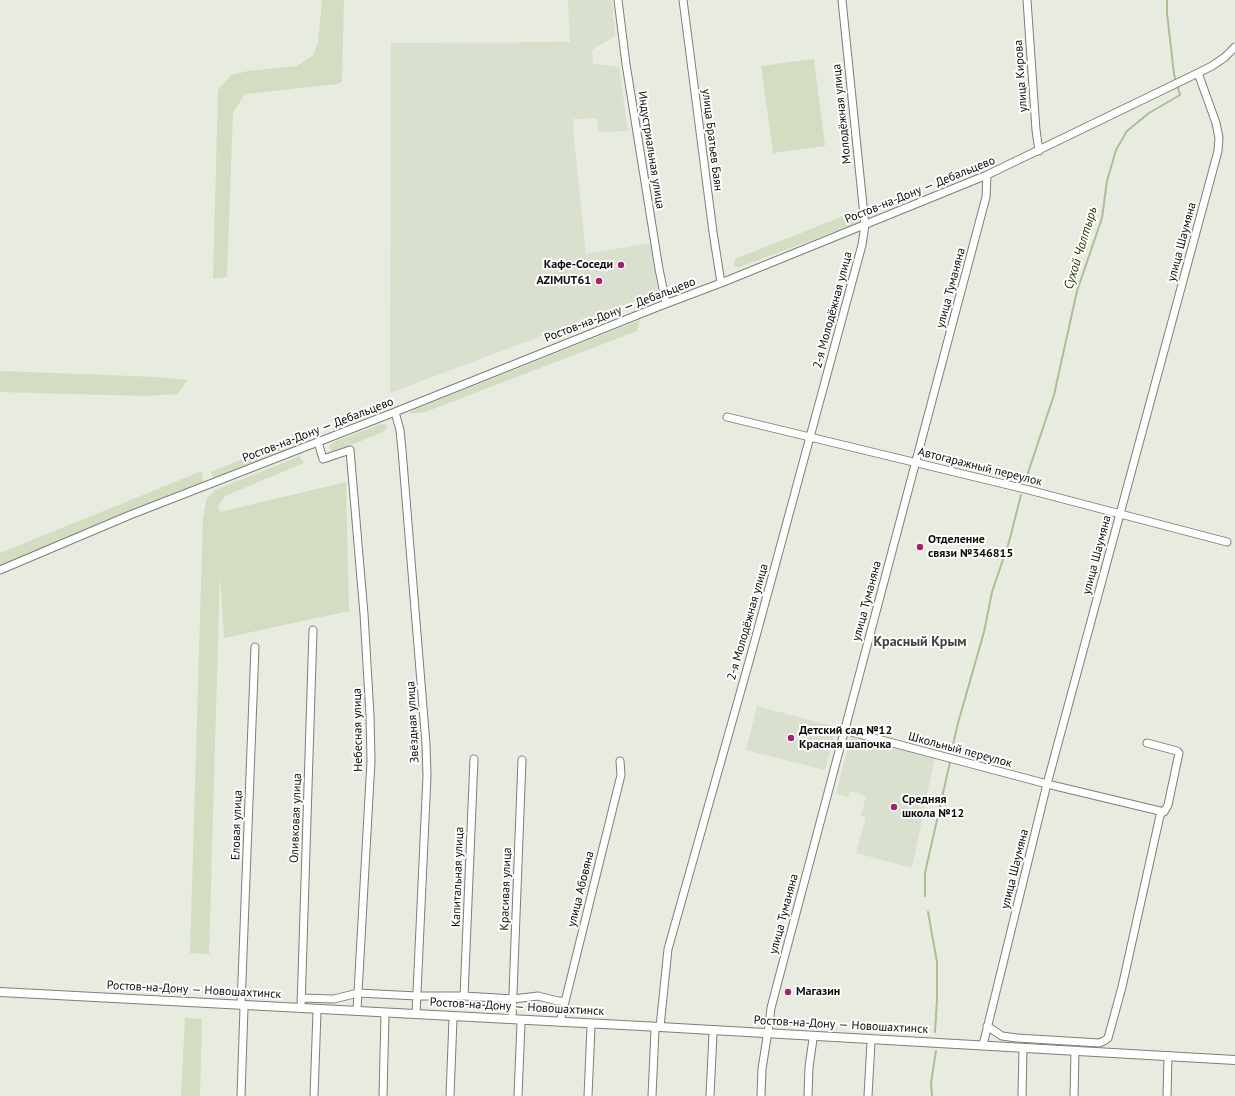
<!DOCTYPE html>
<meta charset="utf-8">
<style>
body{margin:0}
canvas{display:block;background:#e7ebe0}
</style>
<canvas width="1235" height="1096"></canvas>
<script>
const context = document.querySelector('canvas').getContext('2d');
context.lineJoin = 'round';
function fill(path, color) { context.fillStyle = color; context.fill(path, 'evenodd'); }
const shape = rows => new Path2D(rows.map(r => 'M' + r).join(''));
function stroke(path, color, width, dash) { context.strokeStyle = color; context.lineWidth = width; context.lineCap = dash ? 'butt' : 'round'; context.setLineDash(dash || []); context.stroke(path); }
function drawText(font, color, halo, rows, align = 'center') {
  context.font = font + ' "PT Sans",sans-serif'; context.lineWidth = 4; context.setLineDash([]); context.textBaseline = 'middle'; context.strokeStyle = halo; context.fillStyle = color; for (const [text, x, y, turn = 0] of rows) {
    context.save(); context.translate(x, y); context.rotate((+turn || 0) * Math.PI / 180); context.textAlign = isNaN(turn) ? turn : align; if (halo) context.strokeText(text, 0, 0); context.fillText(text, 0, 0); context.restore();
  }
}
fill(shape([
 [568,0,612,0,615,36,592,50,593,64,619,67,628,131,598,132,597,118,573,119,574,139,586,254,650,243,658,292,390,393,391,43,570,42],
 [757,706,836,727,825,770,746,750],
 [851,736,935,757,912,868,856,853,866,817,861,816,866,796,850,791,848,797,836,794]
]), '#d9e0ce');
fill(shape([
 [322,0,344,0,342,82,337,84,245,94,233,113,227,277,213,279,218,90,231,75,248,71,297,66,313,55,318,43],
 [814,59,825,146,773,153,761,66],
 [857,211,860,212,861,214,860,220,857,223,740,267,736,267,734,265,734,261,737,258],
 [640,320,637,331,425,412,408,414,413,410],
 [0,371,158,377,187,380,178,394,147,396,0,392],
 [381,424,386,425,387,428,383,432,336,451,332,451,330,448,330,445,334,442],
 [301,435,304,443,214,479,211,472],
 [300,456,304,463,225,496,218,507,220,512,346,482,349,611,224,638,220,573,209,954,190,953,203,517,207,498,215,490],
 [202,471,203,484,0,566,0,553],
 [185,1018,202,1019,200,1096,181,1096]
]), '#d3ddc2');
stroke(shape([
 [1026,479,1054,395,1077,291,1102,218,1107,181,1116,150,1127,131,1149,113,1180,95,1174,74,1167,13,1167,0],
 [952,749,958,723,984,632,992,592,1009,542,1021,495],
 [925,896,925,873,950,762],
 [928,912,937,962,937,1000,935,1032],
 [932,1096,931,1083,936,1051]
]), '#afbd97', 2);
const minor = shape([
 [618,0,626,64,659,269,666,303],
 [683,0,713,232,721,283],
 [1027,0,1036,130,1039,151],
 [395,412,400,430,402,450,426,744,427,776,416,1014],
 [727,417,1029,490,1227,542],
 [318,442,323,459,350,450,364,614,370,715,371,761,357,1010],
 [0,570,130,515,395,412,660,306,721,283,987,175,1198,73,1212,66,1225,57,1235,47],
 [844,730,1047,784,1164,812,1168,805,1179,753,1177,751,1147,743],
 [464,996,474,759],
 [301,998,334,999,358,993,417,996,464,996,513,999,538,996,558,1001,565,1001],
 [241,1005,255,647],
 [301,1007,313,630],
 [512,1019,522,760],
 [560,1022,621,775,620,761],
 [987,1026,1002,1036,1017,1038,1099,1043,1104,1041,1108,1038,1122,987,1161,811],
 [660,1027,668,949,752,651,862,245,865,225,842,0],
 [768,1033,771,1008,777,985,986,197,987,175],
 [983,1045,1047,784,1218,151,1219,138,1216,123,1198,73],
 [241,1096,244,1008],
 [314,1096,317,1012],
 [383,1096,385,1015],
 [450,1096,453,1019],
 [518,1096,521,1023],
 [588,1096,591,1027],
 [652,1096,655,1030],
 [710,1096,713,1034],
 [761,1096,762,1069,767,1037],
 [808,1096,809,1067,813,1039],
 [868,1096,871,1042],
 [1022,1096,1023,1049],
 [1074,1096,1075,1052],
 [1167,1096,1168,1056]
]);
const major = shape([
 [0,992,660,1027,1235,1060]
]);
stroke(minor, '#7c8076', 9);
stroke(major, '#7c8076', 10);
stroke(minor, '#fff', 7);
stroke(major, '#fff', 8);
for (const [x, y, r, color] of [
 [621,265,4,"#a5206d"],
 [599,281,4,"#a5206d"],
 [920,547,4,"#a5206d"],
 [791,738,4,"#a5206d"],
 [894,807,4,"#a5206d"],
 [788,992,4,"#a5206d"]
]) { const dot = new Path2D(); dot.arc(x, y, r, 0, 2 * Math.PI); context.fillStyle = color; context.fill(dot); stroke(dot, '#fff', 1.5); }
drawText('12px', '#0e0f0c', '#fff', [
 ["улица Кирова",1021,76,-94],
 ["Молодёжная улица",842,114,-96],
 ["улица Братьев Баян",712,140,83],
 ["Индустриальная улица",651,150,81],
 ["Ростов-на-Дону — Дебальцево",920,190,-22],
 ["улица Шаумяна",1182,242,-75],
 ["улица Туманяна",951,288,-75],
 ["Ростов-на-Дону — Дебальцево",620,310,-21],
 ["2-я Молодёжная улица",833,310,-75],
 ["Ростов-на-Дону — Дебальцево",318,430,-21],
 ["Автогаражный переулок",980,467,14],
 ["улица Шаумяна",1097,555,-75],
 ["улица Туманяна",867,601,-75],
 ["2-я Молодёжная улица",748,622,-74],
 ["Звёздная улица",413,722,-93],
 ["Небесная улица",358,730,-91],
 ["Школьный переулок",960,750,15],
 ["Оливковая улица",296,818,-88],
 ["Еловая улица",237,825,-88],
 ["улица Шаумяна",1015,869,-76],
 ["Капитальная улица",458,877,-88],
 ["Красивая улица",506,889,-88],
 ["улица Абовяна",581,889,-76],
 ["улица Туманяна",784,914,-75],
 ["Ростов-на-Дону — Новошахтинск",194,990,3],
 ["Ростов-на-Дону — Новошахтинск",517,1007,3],
 ["Ростов-на-Дону — Новошахтинск",841,1025,3]
]);
drawText('bold 12px', '#0e0f0c', '#fff', [
 ["Кафе-Соседи",613,265,"right"],
 ["AZIMUT61",591,281,"right"],
 ["Отделение",928,540],
 ["связи №346815",928,554],
 ["Детский сад №12",799,731],
 ["Красная шапочка",799,745],
 ["Средняя",902,800],
 ["школа №12",902,814],
 ["Магазин",796,992]
], 'left');
drawText('italic 13px', '#2c3b00', '#fff', [
 ["Сухой Чалтырь",1081,248,-73]
]);
drawText('bold 14px', '#40433b', '#fff', [
 ["Красный Крым",920,642]
]);
</script>
